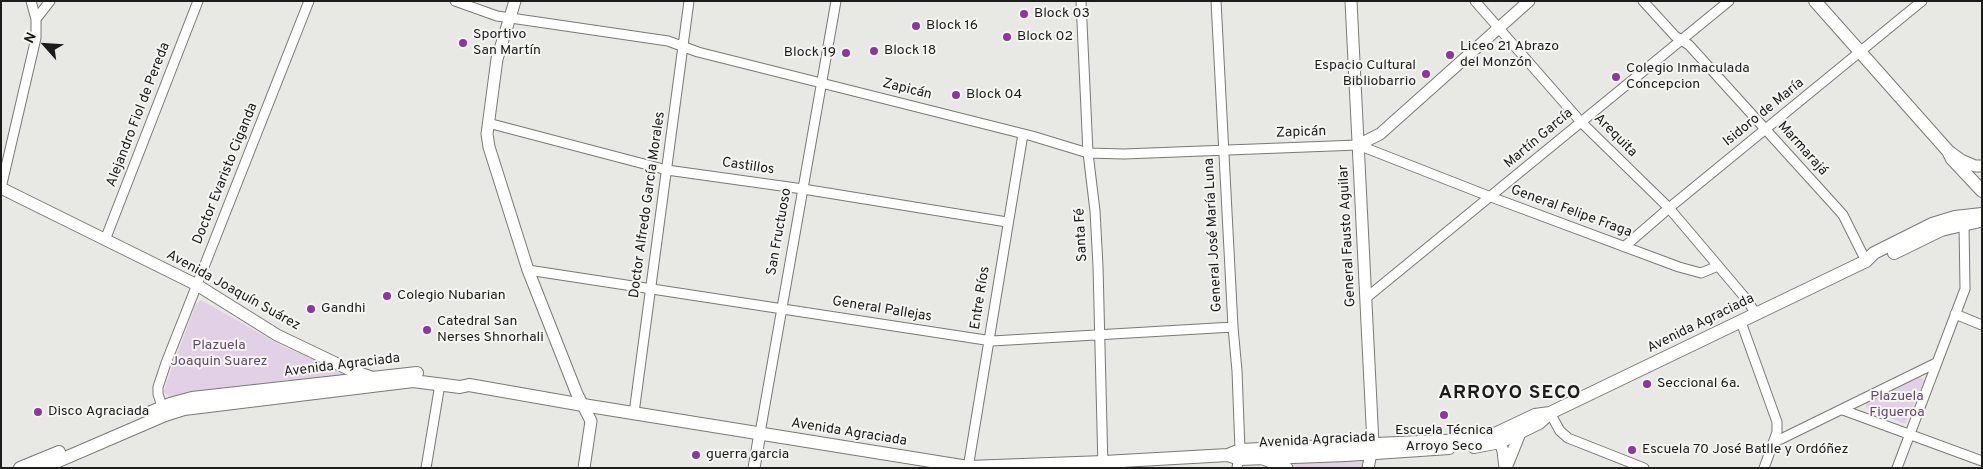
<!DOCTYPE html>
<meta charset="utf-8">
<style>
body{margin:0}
#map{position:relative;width:1983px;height:469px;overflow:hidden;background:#e8e8e4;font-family:Overpass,sans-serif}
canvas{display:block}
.frame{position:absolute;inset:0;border:2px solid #1c1c1b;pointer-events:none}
.north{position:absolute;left:20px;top:20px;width:50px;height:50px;-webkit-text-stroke:4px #f5f5f1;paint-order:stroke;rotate:296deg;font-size:14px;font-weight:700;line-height:20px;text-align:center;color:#1c1c1b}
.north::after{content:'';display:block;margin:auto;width:18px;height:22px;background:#1c1c1b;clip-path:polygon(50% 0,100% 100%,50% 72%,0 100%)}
</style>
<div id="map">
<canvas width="1983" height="469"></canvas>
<div class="frame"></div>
<div class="north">N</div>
</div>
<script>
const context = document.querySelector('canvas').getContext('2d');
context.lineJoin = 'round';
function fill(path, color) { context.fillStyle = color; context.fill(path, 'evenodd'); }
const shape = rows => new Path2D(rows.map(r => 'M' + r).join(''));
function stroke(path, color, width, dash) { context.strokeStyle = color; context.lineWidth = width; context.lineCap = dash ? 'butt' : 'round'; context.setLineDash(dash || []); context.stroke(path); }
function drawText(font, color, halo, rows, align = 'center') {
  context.font = font + ' Overpass,sans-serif'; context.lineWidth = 4; context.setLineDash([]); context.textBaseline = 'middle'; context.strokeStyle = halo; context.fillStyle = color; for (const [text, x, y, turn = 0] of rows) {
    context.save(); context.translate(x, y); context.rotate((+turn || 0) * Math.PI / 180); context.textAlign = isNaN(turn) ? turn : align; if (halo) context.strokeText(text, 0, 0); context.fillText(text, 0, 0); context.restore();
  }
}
fill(shape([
 [201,300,284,347,345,372,345,375,169,397,164,392,167,381,196,304],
 [1921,377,1924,381,1905,424,1866,408,1866,403],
 [1362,459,1364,462,1362,468,1299,468,1290,463]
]), '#e2d0e6');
const minor = shape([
 [455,1,497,16,668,41,698,52,1032,136,1088,153,1124,154,1358,145,1491,197,1679,267,1701,273,1718,266],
 [1081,1,1088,153,1095,211,1098,266,1103,468],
 [1216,1,1233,327,1237,371,1240,450,1237,468],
 [1475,1,1581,122,1669,208,1747,300,1756,314],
 [1643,1,1675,36,1689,45,1835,206,1843,215,1866,261],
 [36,19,50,1],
 [488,123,667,170,803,189,1007,222],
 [1,188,36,38,36,19,31,1],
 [105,240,198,1],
 [1624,247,1669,208,1922,1],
 [528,270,992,341,1233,327],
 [1366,298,1729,1],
 [1955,314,1982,325],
 [1741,322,1777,422,1777,432,1764,468],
 [1843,410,1982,461],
 [164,412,158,394,158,387,166,363,309,1],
 [634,413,689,1],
 [1550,413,1560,431,1568,438,1644,468],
 [760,433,836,1],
 [1775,440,1781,439,1936,363],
 [426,468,440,384],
 [968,468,1023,134],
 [1897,468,1965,289,1964,224]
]);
const tertiary = shape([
 [515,1,497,59,487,134,489,147,528,270,577,394,591,421,584,468],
 [1351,1,1373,444,1368,468],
 [1358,145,1380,134,1529,1],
 [1950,152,1961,160,1975,166,1982,166],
 [1,188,197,285,277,335,348,369,371,377],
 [1497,433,1503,451,1505,468],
 [1263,459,1287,468],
 [754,468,760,433],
 [1506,468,1520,433]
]);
const secondary = shape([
 [1815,1,1948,151,1952,159,1982,191],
 [1894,253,1941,230,1980,221],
 [151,412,170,404,192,398,417,373],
 [1474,447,1500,442,1539,423,1550,413,1866,261,1874,253,1932,224,1955,217,1982,214],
 [1228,455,1240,459,1346,455,1449,448],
 [20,468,59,452],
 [42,468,165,415,184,409,413,381,460,387,469,385,583,405,968,467,1104,462,1228,455,1240,450,1466,440,1497,433,1535,415,1550,413]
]);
stroke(minor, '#7a7976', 11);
stroke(tertiary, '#7a7976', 13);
stroke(secondary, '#7a7976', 14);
stroke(minor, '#fff', 9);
stroke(tertiary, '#fff', 11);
stroke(secondary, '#fff', 12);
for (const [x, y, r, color] of [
 [1024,14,5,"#8d35a1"],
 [916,26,5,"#8d35a1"],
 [1007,37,5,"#8d35a1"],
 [463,43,5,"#8d35a1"],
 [874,51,5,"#8d35a1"],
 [846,53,5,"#8d35a1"],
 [1450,55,5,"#8d35a1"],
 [1426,74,5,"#8d35a1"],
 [1616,77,5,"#8d35a1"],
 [956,95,5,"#8d35a1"],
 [387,296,5,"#8d35a1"],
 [311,309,5,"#8d35a1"],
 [427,330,5,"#8d35a1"],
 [1647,384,5,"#8d35a1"],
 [38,412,5,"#8d35a1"],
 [1444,415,5,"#8d35a1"],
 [1632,450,5,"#8d35a1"],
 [696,455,5,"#8d35a1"]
]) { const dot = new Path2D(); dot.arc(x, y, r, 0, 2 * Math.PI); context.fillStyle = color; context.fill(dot); stroke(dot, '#f5f5f1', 2); }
drawText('14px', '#1c1c1b', '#f5f5f1', [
 ["Block 03",1034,14],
 ["Block 16",926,26],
 ["Sportivo",473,35],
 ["San Martín",473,51],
 ["Block 02",1017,37],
 ["Liceo 21 Abrazo",1460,47],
 ["del Monzón",1460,63],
 ["Block 18",884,51],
 ["Block 19",836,53,"right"],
 ["Espacio Cultural",1416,66,"right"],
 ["Bibliobarrio",1416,82,"right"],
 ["Colegio Inmaculada",1626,69],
 ["Concepcion",1626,85],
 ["Block 04",966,95],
 ["Colegio Nubarian",397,296],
 ["Gandhi",321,309],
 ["Catedral San",437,322],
 ["Nerses Shnorhali",437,338],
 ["Seccional 6a.",1657,384],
 ["Disco Agraciada",48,412],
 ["Escuela Técnica",1444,431,"center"],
 ["Arroyo Seco",1444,447,"center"],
 ["Escuela 70 José Batlle y Ordóñez",1642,450],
 ["guerra garcia",706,455]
], 'left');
drawText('14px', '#1c1c1b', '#f5f5f1', [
 ["Zapicán",907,90,14],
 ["Isidoro de María",1764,113,-39],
 ["Alejandro Fiol de Pereda",139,115,-69],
 ["Zapicán",1301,133,-2],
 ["Arequita",1615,136,45],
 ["Martín García",1539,139,-40],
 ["Marmarajá",1802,149,48],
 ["Castillos",748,167,8],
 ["Doctor Evaristo Ciganda",226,174,-68],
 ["Doctor Alfredo García Morales",648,205,-82],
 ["General Felipe Fraga",1571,212,20],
 ["San Fructuoso",780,232,-80],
 ["Santa Fé",1082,235,-93],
 ["General José María Luna",1214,235,-93],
 ["General Fausto Aguilar",1348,236,-93],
 ["Avenida Joaquín Suárez",233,291,29],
 ["Entre Ríos",981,298,-81],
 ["General Pallejas",882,310,9],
 ["Avenida Agraciada",1701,324,-26],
 ["Avenida Agraciada",342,366,-7],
 ["Avenida Agraciada",849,433,9],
 ["Avenida Agraciada",1317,441,-3]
]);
drawText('14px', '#66476e', '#f5f5f1', [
 ["Plazuela",219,346],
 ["Joaquin Suarez",219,362],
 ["Plazuela",1897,397],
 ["Figueroa",1897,413]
]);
context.letterSpacing = '1px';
drawText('bold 19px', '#1c1c1b', '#f5f5f1', [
 ["ARROYO SECO",1510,394]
]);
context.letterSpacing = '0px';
</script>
